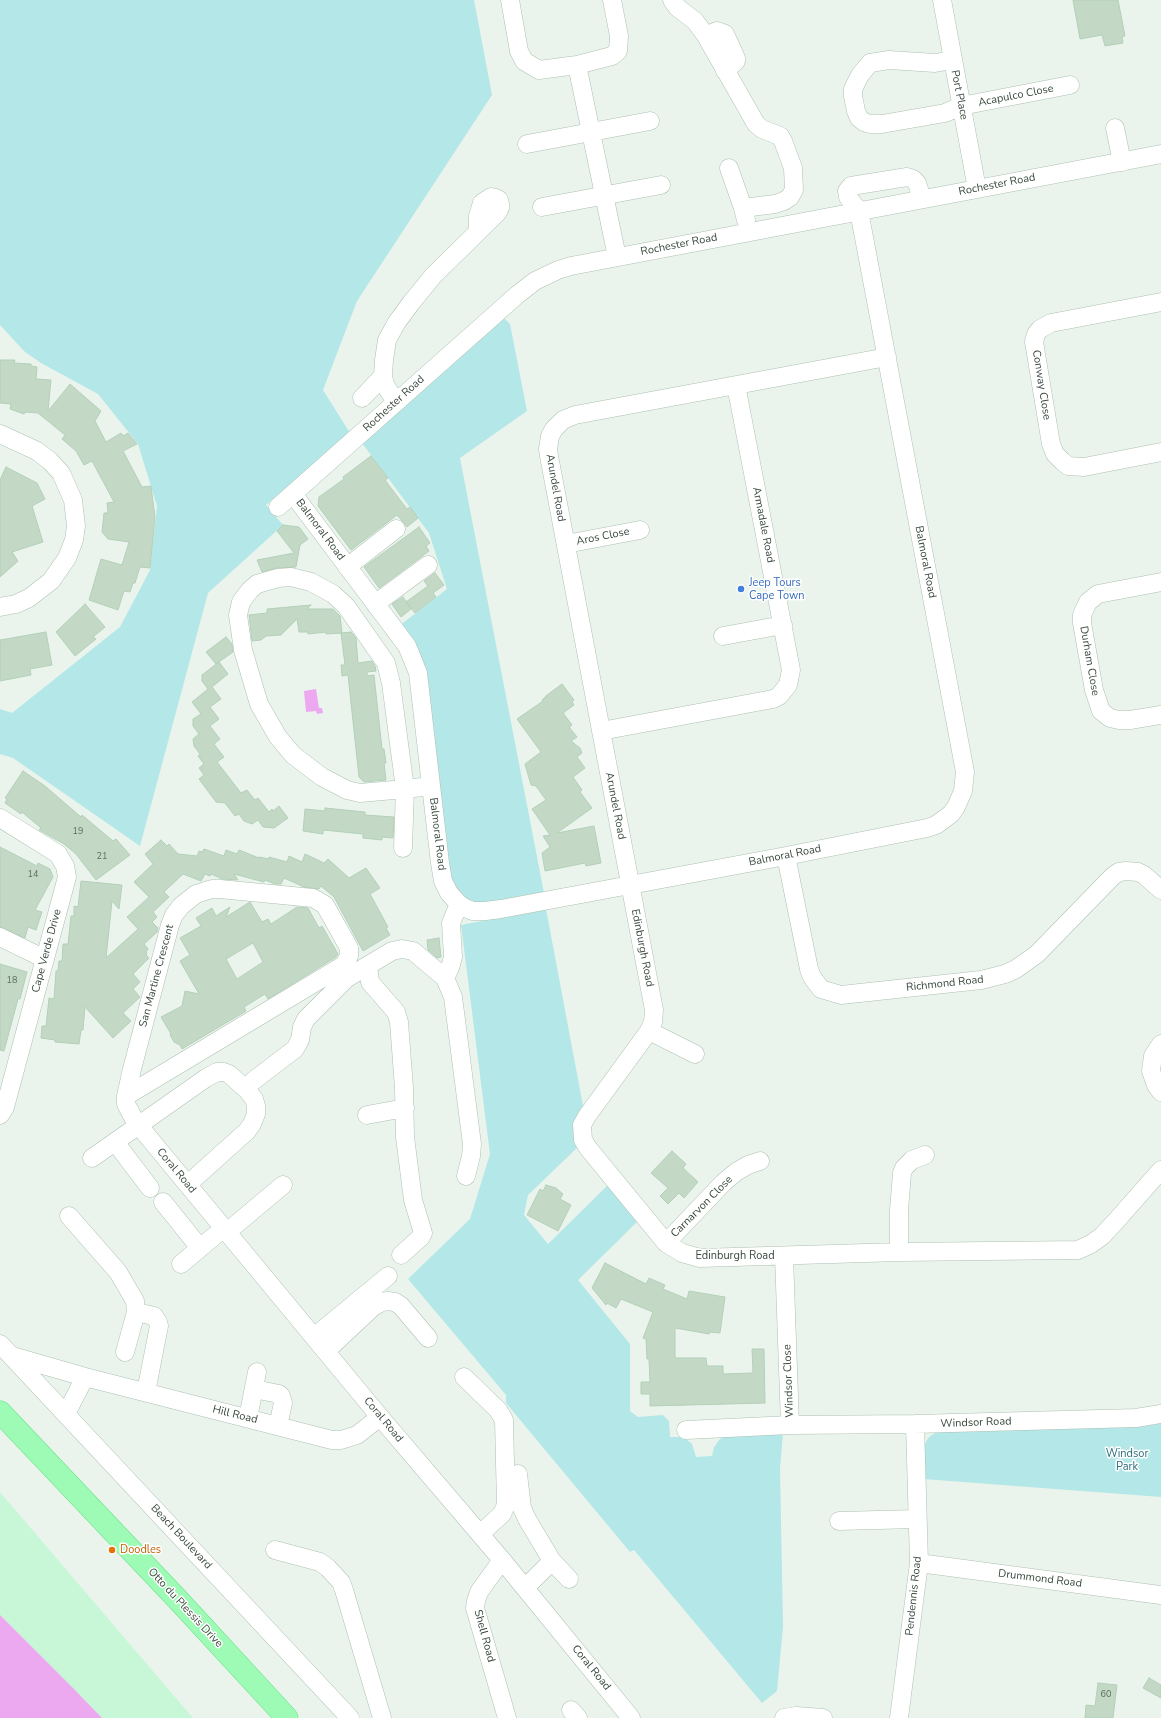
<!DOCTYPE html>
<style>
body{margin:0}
canvas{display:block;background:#eaf4ed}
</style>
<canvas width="1161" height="1718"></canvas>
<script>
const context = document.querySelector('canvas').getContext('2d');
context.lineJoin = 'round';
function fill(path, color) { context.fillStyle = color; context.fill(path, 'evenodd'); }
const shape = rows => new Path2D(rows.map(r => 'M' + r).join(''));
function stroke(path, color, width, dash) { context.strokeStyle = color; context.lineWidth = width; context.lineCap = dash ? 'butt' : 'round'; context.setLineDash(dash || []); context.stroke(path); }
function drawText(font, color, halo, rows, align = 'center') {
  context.font = font + ' "Nunito Sans",sans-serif'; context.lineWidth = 3; context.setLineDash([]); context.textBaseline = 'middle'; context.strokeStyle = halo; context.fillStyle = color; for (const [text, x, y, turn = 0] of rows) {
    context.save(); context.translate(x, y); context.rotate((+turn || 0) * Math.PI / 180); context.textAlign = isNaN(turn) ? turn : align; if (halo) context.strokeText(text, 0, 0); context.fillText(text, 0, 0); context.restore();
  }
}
fill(shape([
 [0,0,474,0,492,95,357,301,323,390,350,433,266,505,283,525,208,593,140,846,13,758,0,754,0,709,12,713,120,627,150,570,157,506,138,444,98,394,41,363,25,352,0,325],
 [503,317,510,324,527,411,460,458,544,893,484,904,468,901,452,884,399,626,447,589,429,533,362,443],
 [546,909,584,1111,579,1146,528,1195,524,1215,548,1244,608,1185,638,1221,578,1280,630,1344,630,1411,638,1417,663,1415,669,1421,670,1437,682,1437,687,1440,692,1444,696,1457,712,1456,714,1447,720,1439,725,1436,783,1434,780,1468,783,1627,777,1691,762,1703,634,1550,630,1552,506,1403,506,1395,408,1279,470,1219,490,1154,461,925],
 [1161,1423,1161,1497,923,1479,924,1445,929,1437,938,1431,1146,1426]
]), '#b4e7e7');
fill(shape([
 [0,1492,193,1718,102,1718,0,1615]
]), '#c8f7d8');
fill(shape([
 [316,689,319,708,322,708,323,713,317,714,316,711,306,712,304,691],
 [0,1615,73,1688,102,1718,0,1718]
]), '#eca9ef');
const building = shape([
 [1073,0,1118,0,1125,36,1122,37,1123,43,1105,46,1102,35,1080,39,1073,0],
 [0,360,15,360,14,363,31,364,31,366,37,367,36,379,51,380,48,411,70,384,101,411,95,421,106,442,121,433,123,436,128,433,137,444,123,451,142,487,151,486,155,517,150,568,140,567,135,583,133,583,130,592,124,591,118,610,89,600,101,559,122,565,129,542,108,539,102,532,104,513,108,513,107,503,114,502,92,461,84,465,76,451,62,439,65,435,38,413,25,412,24,414,10,409,11,404,0,403,0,360],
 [371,456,388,478,385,480,407,509,410,507,418,518,407,527,397,515,351,550,318,506,319,497,344,479,343,477,371,456],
 [6,467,37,483,45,499,32,506,43,542,12,552,18,561,0,577,0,480,6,467],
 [283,525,299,527,308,539,300,545,296,567,277,568,262,572,257,560,294,553,277,531,283,525],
 [419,527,430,543,426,546,429,551,379,588,364,567,419,527],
 [435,573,444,585,433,593,436,597,415,613,406,602,428,586,424,581,435,573],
 [403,597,411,609,401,617,392,604,403,597],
 [85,604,105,627,93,637,96,639,75,656,56,632,85,604],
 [311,605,307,609,333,609,340,616,342,633,326,634,326,632,308,634,308,632,299,632,297,619,281,635,266,636,261,640,252,641,249,615,267,613,267,609,311,605],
 [46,632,52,665,30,669,31,675,0,681,0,640,46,632],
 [351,632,356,638,358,663,372,661,375,666,376,671,367,672,367,676,374,675,382,749,384,749,386,763,384,763,386,780,364,782,359,777,349,684,348,675,342,676,341,665,345,665,341,633,351,632],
 [226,637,232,644,233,652,216,664,206,652,226,637],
 [219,662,228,674,212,687,221,699,210,707,219,719,210,726,220,739,214,744,224,757,217,762,241,793,247,790,255,800,258,798,269,812,272,809,273,811,279,806,288,818,274,828,263,827,258,820,252,824,244,821,239,814,235,816,225,803,216,802,199,779,204,775,199,768,204,764,198,756,200,754,194,746,193,739,199,734,193,726,193,719,201,714,192,702,208,689,202,681,202,675,219,662],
 [562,684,574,700,572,702,574,705,563,713,572,725,569,727,577,737,571,741,580,748,582,753,577,757,585,768,573,777,582,790,580,792,592,808,557,833,594,826,601,863,586,866,585,863,545,871,542,853,550,847,543,836,550,835,532,809,546,800,536,786,531,785,525,764,541,752,517,719,543,701,542,700,547,695,562,684],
 [23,771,45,786,81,817,82,815,113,841,116,839,130,855,96,880,76,854,64,844,39,830,41,828,22,812,21,814,5,803,7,799,5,798,23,771],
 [325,808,365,812,365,815,394,817,393,838,382,837,382,840,363,838,363,834,323,830,323,834,303,831,305,809,325,811,325,808],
 [161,840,167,846,169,844,178,854,197,856,199,851,202,852,204,849,224,856,226,850,237,854,239,850,259,858,259,857,269,859,269,857,287,862,289,856,302,862,305,854,324,863,328,859,349,878,366,868,380,888,370,894,388,927,386,928,390,935,363,951,334,897,321,886,319,889,304,887,284,878,281,884,275,884,265,880,264,882,234,874,238,880,222,879,211,874,210,876,205,874,201,881,183,874,164,892,169,897,153,912,157,917,152,922,158,928,157,932,144,944,148,949,146,952,147,953,146,955,149,958,133,974,140,982,133,989,140,997,123,1013,131,1021,113,1038,85,1007,83,1030,81,1030,79,1044,55,1042,55,1040,41,1038,42,1026,46,1026,49,998,54,999,56,971,58,971,59,961,62,961,63,944,68,944,71,916,74,916,74,906,78,907,81,881,122,885,119,909,112,901,106,958,138,929,127,917,149,897,134,882,153,864,145,854,161,840],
 [0,847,37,866,38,863,50,869,53,877,35,910,42,912,36,930,28,927,25,938,0,927,0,847],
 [250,902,262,922,268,919,271,924,297,907,308,908,319,928,322,926,338,954,336,957,268,999,265,994,244,1007,246,1011,182,1049,180,1045,174,1042,170,1035,171,1034,161,1017,182,1006,185,991,199,994,180,961,190,955,180,938,201,926,196,918,212,908,216,916,230,907,226,917,250,902],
 [253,943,263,962,237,979,226,959,253,943],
 [439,938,441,957,437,958,428,950,427,940,439,938],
 [0,964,27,972,20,999,18,999,4,1051,0,1050,0,964],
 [672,1151,686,1164,683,1168,698,1182,684,1198,679,1193,668,1204,660,1196,668,1188,651,1173,672,1151],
 [546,1185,556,1188,563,1194,560,1199,571,1205,558,1231,527,1215,540,1189,543,1191,546,1185],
 [605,1263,646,1284,649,1278,665,1285,663,1289,687,1299,689,1291,725,1297,720,1333,710,1332,709,1334,675,1328,675,1358,706,1358,707,1366,723,1366,723,1374,753,1373,752,1349,764,1349,765,1403,650,1406,650,1394,641,1394,641,1382,650,1382,649,1359,647,1359,646,1339,643,1338,653,1312,621,1299,616,1308,607,1303,606,1305,592,1288,605,1263],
 [1149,1678,1161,1685,1161,1698,1143,1688,1149,1678],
 [1098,1683,1117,1685,1113,1718,1085,1718,1086,1705,1095,1706,1098,1683]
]);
fill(building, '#c3d9c6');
stroke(building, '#b3d0b8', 1);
const minor = shape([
 [510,0,519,51,524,61,539,70,577,65,612,56,618,51,619,36,612,0],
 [672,0,678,8,695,21,706,36,756,124,762,129,780,136,783,141,793,168,794,190,790,197,784,201,775,204,743,208],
 [942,0,977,189],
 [706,36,717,31,725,34,736,58,736,61,725,71],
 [952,60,935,63,889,60,870,63,860,75,853,89,853,96,856,111,859,118,864,122,870,124,882,124,945,113,961,106,1070,85],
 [577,65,617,257],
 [1115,128,1122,162],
 [527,144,650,121],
 [729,168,743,208,746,220],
 [542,207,661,185],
 [1161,302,1051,323,1040,329,1036,334,1034,342,1051,444,1055,454,1062,461,1068,466,1084,467,1161,452],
 [887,357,575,415,563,420,554,429,550,436,548,449,549,456,654,1010,653,1022,649,1031,587,1116,582,1125,583,1140,588,1148,666,1243,682,1253,700,1258,899,1252,1078,1250,1091,1244,1102,1236,1116,1221,1161,1170],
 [362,398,383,376],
 [396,402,385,385,383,376,384,360,387,340,397,322,411,303,433,276,497,213,500,208,500,204,499,200,496,198,491,197,482,203,478,216,478,231],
 [0,434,37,451,50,461,61,473,73,500,76,526,74,540,67,558,51,581,29,598,16,604,0,607],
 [293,494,407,646,412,658,418,673,440,863,443,881,449,893,459,904,465,908,473,911,485,911,501,909,786,856,927,828,936,825,951,814,956,807,963,791,965,772,859,211,848,197,847,191,851,186,907,177,913,179,917,183,922,199],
 [278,507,517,295,535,281,558,270,571,266,1161,154],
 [566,544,640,530],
 [347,567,396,529],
 [1161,582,1098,594,1088,602,1086,606,1082,615,1082,623,1094,690,1101,711,1110,718,1119,720,1130,720,1161,715],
 [375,604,428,565],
 [723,636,783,625],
 [601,731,773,699,779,696,788,685,791,670,736,385],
 [0,818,58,854,65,866,67,877,5,1107,0,1115],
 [403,848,405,789,391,683,386,663,346,606,333,594,311,582,291,577,278,578,257,584,250,590,241,602,238,615,243,650,259,704,278,737,293,755,322,777,347,790,360,793,405,789,431,786],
 [786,856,809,969,812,977,821,989,841,995,981,980,1005,974,1016,969,1037,954,1113,876,1119,872,1126,871,1138,872,1144,875,1161,890],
 [0,937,45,959],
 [368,966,370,982,396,1012,399,1022,404,1088,405,1137,413,1200,423,1233,421,1237,401,1255],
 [445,978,450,968,453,957,451,923,459,904],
 [649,1031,695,1054],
 [1161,1044,1153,1056,1151,1071,1156,1085,1161,1092],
 [253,1081,295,1049,300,1040,302,1027,306,1019,347,978,392,951,402,949,413,951,445,978,453,997,472,1144,471,1156,466,1176],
 [126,1096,344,965,349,956,349,948,325,905,313,898,220,889,212,889,196,894,181,906,174,915,170,925,132,1069,126,1096,126,1104,135,1121,380,1417,502,1560,631,1718],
 [367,1115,405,1108],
 [115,1142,150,1188],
 [92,1158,206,1078,217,1072,224,1072,229,1074,247,1090,254,1099,256,1106,256,1114,252,1124,247,1131,188,1184],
 [163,1202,200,1248],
 [69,1216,118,1272,135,1301,136,1312],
 [227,1232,283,1185],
 [666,1243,723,1183,736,1172,748,1165,760,1161],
 [899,1252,899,1210,902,1173,904,1168,912,1160,925,1155],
 [784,1256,790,1425],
 [181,1264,224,1228],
 [314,1337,388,1276],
 [0,1344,350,1718],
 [326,1351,373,1307,382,1302,388,1301,395,1302,401,1306,428,1338],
 [125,1352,136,1312,154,1316,158,1322,159,1326,146,1392],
 [12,1356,85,1377,332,1440,341,1440,357,1435,380,1417],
 [464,1377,498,1410,504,1420,506,1505,502,1514,480,1534],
 [254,1389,279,1394,281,1396,283,1403,278,1426],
 [66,1414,85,1377],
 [248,1418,257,1372],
 [686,1430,790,1425,915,1424,1136,1418,1161,1414],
 [518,1474,522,1508,527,1519,552,1561,525,1588],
 [839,1521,917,1519],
 [275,1550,320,1562,328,1568,341,1582,344,1590,382,1718],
 [502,1560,479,1592,476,1601,475,1608,507,1718],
 [552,1561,569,1579],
 [919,1563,1161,1595],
 [571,1710,578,1718],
 [784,1718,796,1716,823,1718],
 [899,1718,919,1563,915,1424]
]);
const major = shape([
 [0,1412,181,1603,287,1718]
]);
stroke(minor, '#adc0b1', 19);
stroke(major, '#6ce089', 23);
stroke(minor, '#fff', 18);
stroke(major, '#9dfbb5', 22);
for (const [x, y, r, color] of [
 [741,589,4,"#3f7fe0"],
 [112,1550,4,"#e8710a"]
]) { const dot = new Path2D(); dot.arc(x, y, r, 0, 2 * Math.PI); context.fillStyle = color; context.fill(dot); stroke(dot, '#fff', 1.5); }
drawText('9px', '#5b6c5e', null, [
 ["19",78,832],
 ["21",102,857],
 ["14",33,875],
 ["18",12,981],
 ["60",1106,1695]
]);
drawText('11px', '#38483b', '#fff', [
 ["Port Place",959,95,79],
 ["Acapulco Close",1016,96,-11],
 ["Rochester Road",997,185,-11],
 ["Rochester Road",679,245,-11],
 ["Conway Close",1041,385,81],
 ["Rochester Road",394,404,-42],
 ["Arundel Road",555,488,80],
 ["Armadale Road",763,525,79],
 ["Balmoral Road",320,530,53],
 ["Aros Close",603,537,-11],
 ["Balmoral Road",925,562,79],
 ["Durham Close",1089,661,80],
 ["Arundel Road",615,806,79],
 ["Balmoral Road",437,834,83],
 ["Balmoral Road",785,856,-11],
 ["Edinburgh Road",642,948,79],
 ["Cape Verde Drive",47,951,-75],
 ["San Martine Crescent",157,976,-75],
 ["Richmond Road",945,984,-6],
 ["Coral Road",176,1171,50],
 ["Carnarvon Close",702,1207,-45],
 ["Edinburgh Road",735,1256],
 ["Windsor Close",789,1381,-92],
 ["Hill Road",235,1415,14],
 ["Coral Road",383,1420,50],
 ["Windsor Road",976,1423,-2],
 ["Beach Boulevard",181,1537,47],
 ["Drummond Road",1040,1579,7],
 ["Pendennis Road",914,1596,-84],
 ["Otto du Plessis Drive",185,1608,47],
 ["Shell Road",484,1636,75],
 ["Coral Road",591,1668,51]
]);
drawText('11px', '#366cbe', '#fff', [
 ["Jeep Tours",749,583],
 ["Cape Town",749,596]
], 'left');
drawText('11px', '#2c6c79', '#fff', [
 ["Windsor",1127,1454],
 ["Park",1127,1467]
]);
drawText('11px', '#c56008', '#fff', [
 ["Doodles",120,1550]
], 'left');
</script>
